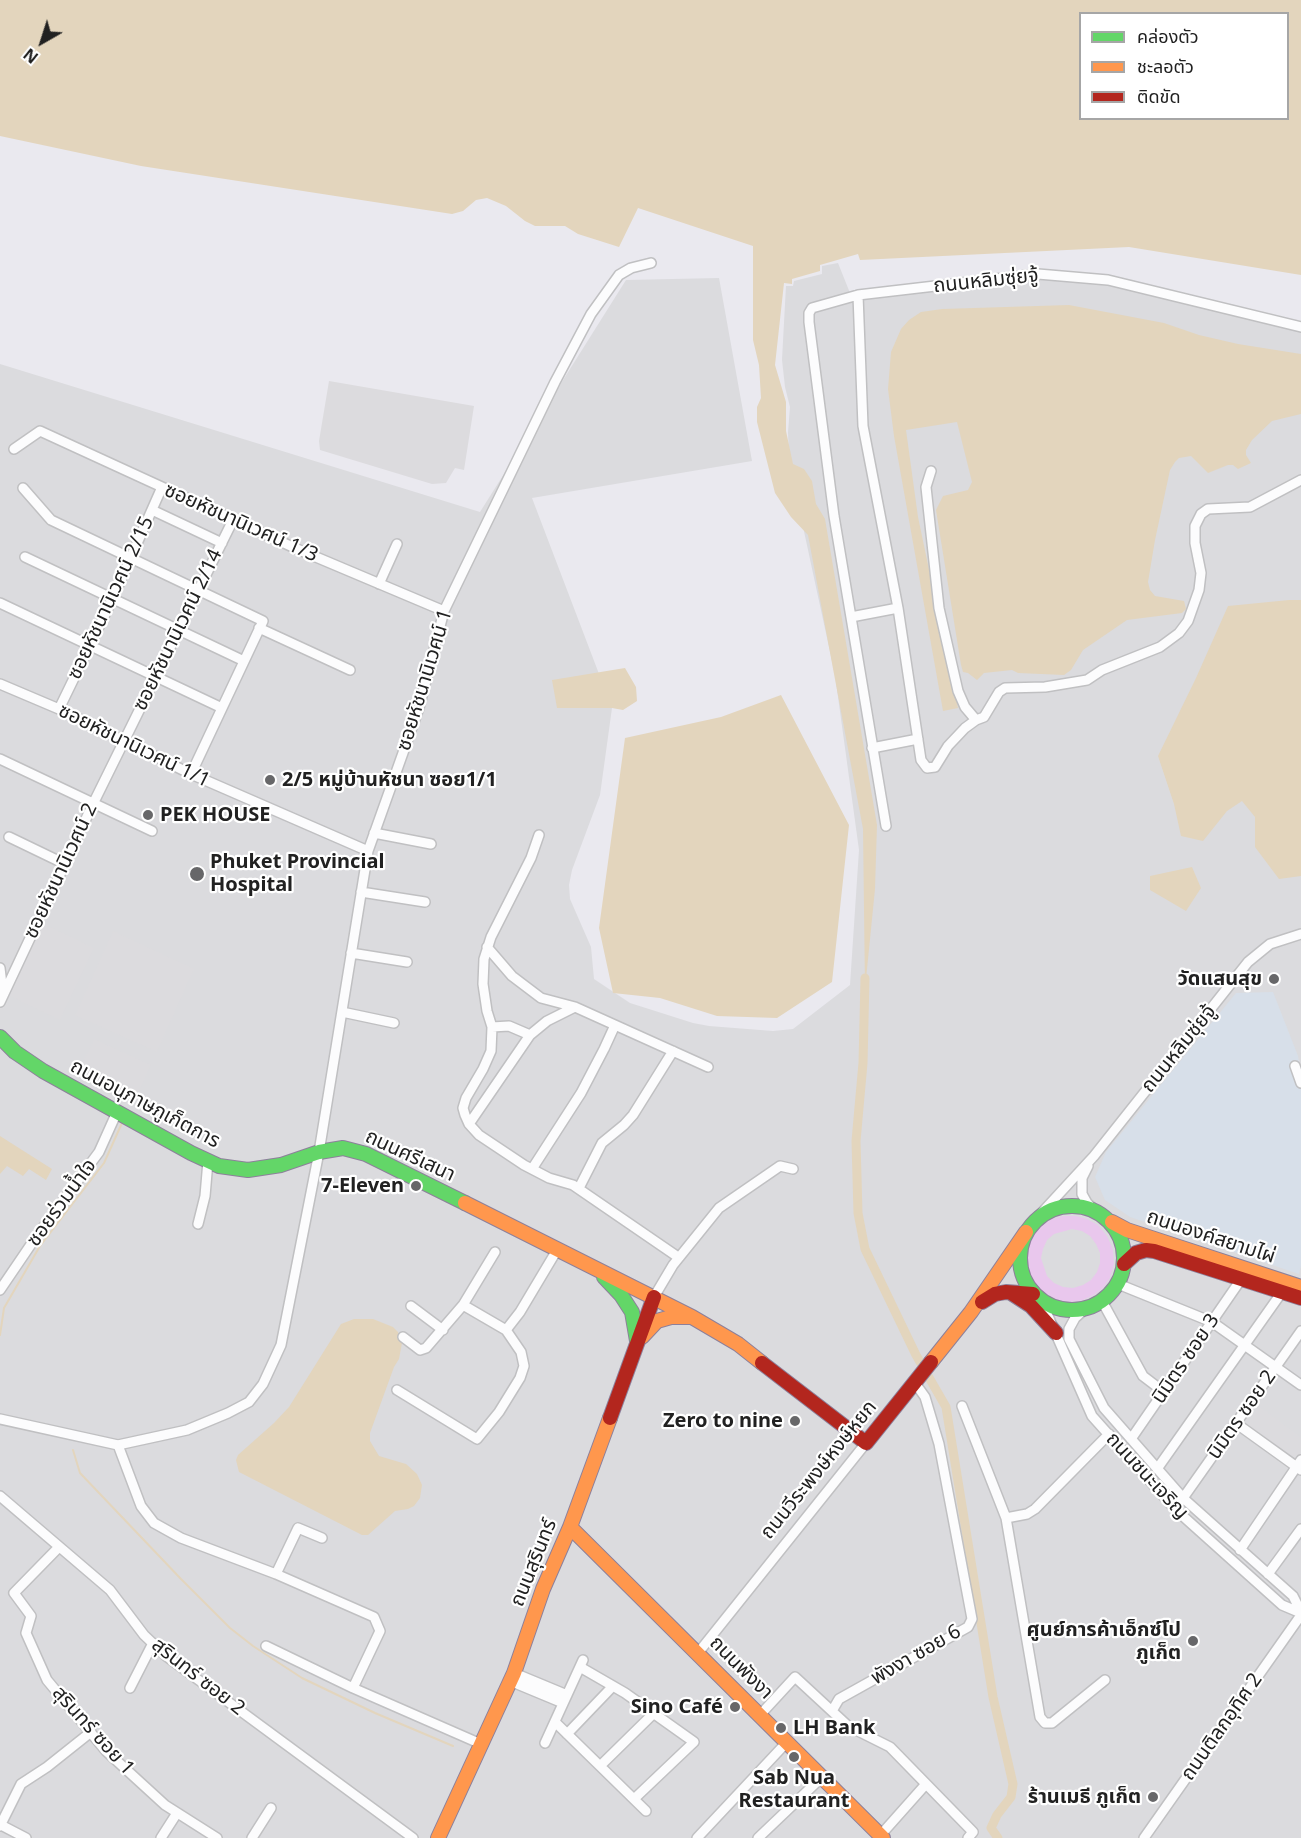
<!DOCTYPE html>
<meta charset="utf-8">
<style>
body{margin:0}
#map{position:relative;width:1301px;height:1838px;overflow:hidden;background:#eae9ef;font-family:"Noto Sans","Noto Sans Thai",sans-serif}
canvas{display:block}
.legend{position:absolute;left:1079px;top:12px;width:210px;height:108px;box-sizing:border-box;background:#fff;border:2px solid #a6a6a6;margin:0;padding:8px 10px;list-style:none;font-size:18px;color:#212121}
.legend li{display:flex;align-items:center;gap:12px;height:30px}
.legend b{width:30px;border:2px solid #a6a6a6}
.north{position:absolute;left:12px;top:12px;width:60px;height:60px;-webkit-text-stroke:4px #fff;paint-order:stroke;rotate:219deg;font-size:16px;font-weight:700;line-height:24px;text-align:center;color:#212121}
.north::after{content:'';display:block;margin:auto;width:21px;height:27px;background:#212121;clip-path:polygon(50% 0,100% 100%,50% 72%,0 100%)}
</style>
<div id="map">
<canvas width="1301" height="1838"></canvas>
<ul class="legend">
<li><b style="height:8px;background:#63d668"></b>คล่องตัว</li>
<li><b style="height:8px;background:#ff974d"></b>ชะลอตัว</li>
<li><b style="height:8px;background:#b3261e"></b>ติดขัด</li>
</ul>
<div class="north">N</div>
</div>
<script>
const context = document.querySelector('canvas').getContext('2d');
context.lineJoin = 'round';
function fill(path, color) { context.fillStyle = color; context.fill(path, 'evenodd'); }
const shape = rows => new Path2D(rows.map(r => 'M' + r).join(''));
function stroke(path, color, width, dash) { context.strokeStyle = color; context.lineWidth = width; context.lineCap = dash ? 'butt' : 'round'; context.setLineDash(dash || []); context.stroke(path); }
function drawText(font, color, halo, rows, align = 'center') {
  context.font = font + ' "Noto Sans","Noto Sans Thai",sans-serif'; context.lineWidth = 4.5; context.setLineDash([]); context.textBaseline = 'middle'; context.strokeStyle = halo; context.fillStyle = color; for (const [text, x, y, turn = 0] of rows) {
    context.save(); context.translate(x, y); context.rotate((+turn || 0) * Math.PI / 180); context.textAlign = isNaN(turn) ? turn : align; if (halo) context.strokeText(text, 0, 0); context.fillText(text, 0, 0); context.restore();
  }
}
fill(shape([
 [838,263,850,293,1019,277,1105,282,1301,327,1301,1838,0,1838,0,364,480,512,626,280,719,278,752,461,532,498,612,708,600,795,572,870,569,885,570,899,591,947,594,979,630,1003,693,1023,709,1026,773,1031,793,1029,850,985,859,850,835,675,789,462,788,432,790,407,785,387,782,360,786,286,793,286,794,281,822,274,822,266]
]), '#dbdbde');
fill(shape([
 [1273,992,1298,1056,1301,1074,1301,1266,1299,1274,1130,1217,1105,1200,1095,1177,1106,1152,1236,993]
]), '#d7dfe9');
fill(shape([
 [1063,1216,1076,1216,1087,1219,1098,1225,1107,1236,1113,1249,1114,1264,1110,1278,1103,1288,1094,1295,1083,1300,1071,1302,1058,1300,1047,1294,1037,1286,1030,1274,1027,1262,1028,1248,1033,1236,1042,1226,1052,1219],
 [1072,1229,1082,1231,1090,1236,1096,1244,1100,1253,1100,1263,1097,1272,1091,1280,1083,1285,1073,1288,1063,1287,1054,1283,1047,1276,1041,1258,1043,1249,1047,1240,1054,1234]
]), '#e9c7ed');
fill(shape([
 [329,381,474,406,464,470,455,468,446,483,432,484,320,450,319,441],
 [42,923,94,948,60,1020,8,995],
 [113,931,194,969,157,1052,75,1015],
 [94,1039,151,1065,137,1097,79,1070],
 [1259,1406,1301,1437,1301,1455,1296,1462,1246,1426]
]), '#dcdbde');
fill(shape([
 [0,0,1301,0,1301,275,1129,247,860,260,858,254,820,265,820,271,792,279,792,284,784,283,775,365,786,402,786,431,793,464,804,469,812,481,816,504,825,519,877,825,875,889,865,989,863,829,808,535,791,517,775,493,757,422,757,407,761,398,759,365,753,340,753,246,638,208,619,247,578,234,565,226,535,226,525,221,506,206,487,198,476,200,463,211,452,214,141,166,0,136],
 [1080,14,1288,14,1288,118,1080,118],
 [1069,305,1164,323,1199,335,1238,344,1301,354,1301,414,1272,421,1252,440,1246,450,1246,455,1251,463,1238,469,1233,465,1228,465,1208,473,1191,456,1179,458,1175,462,1170,470,1155,540,1148,582,1150,590,1155,596,1184,601,1186,609,1182,613,1127,620,1083,650,1071,670,1064,675,1018,673,1012,670,984,673,977,680,968,673,963,672,961,665,936,510,943,496,968,490,972,482,957,422,906,430,918,517,958,708,943,711,894,436,888,389,891,352,901,329,909,320,921,312,942,309],
 [1289,600,1301,600,1301,876,1279,879,1255,847,1255,817,1242,801,1227,811,1203,841,1181,836,1174,804,1158,756,1196,678,1228,606],
 [625,668,636,687,637,701,623,710,612,708,557,708,552,680],
 [781,695,849,825,832,982,777,1018,717,1016,660,998,613,993,599,928,625,738,721,717],
 [1192,867,1201,888,1186,911,1150,890,1150,876],
 [0,1136,52,1169,46,1180,29,1169,23,1176,7,1166,0,1174],
 [354,1319,373,1319,393,1327,398,1332,402,1343,399,1359,394,1367,370,1433,370,1441,379,1456,406,1464,417,1474,422,1485,420,1498,414,1506,408,1509,395,1511,368,1535,362,1535,239,1472,236,1460,238,1455,274,1423,289,1407,341,1324]
]), '#e3d5bd');
stroke(shape([
 [0,1335,4,1308,40,1246,104,1163,122,1123],
 [73,1450,80,1473,181,1579,230,1628,253,1646,302,1678,375,1713,453,1746]
]), '#e3d5bd', 2);
stroke(shape([
 [865,978,863,1063,856,1141,858,1213,865,1249,916,1355,946,1407,993,1697,1013,1784,1011,1797,997,1815,991,1828,998,1838]
]), '#e3d5bd', 9);
const street = shape([
 [858,295,863,426,898,608,921,760,927,768,935,767,948,746,965,728,976,720,984,717,999,692,1005,688,1045,687,1087,680,1102,670,1160,647,1179,633,1188,621,1199,590,1201,573,1195,543,1195,526,1201,514,1208,509,1250,507,1301,480],
 [14,449,40,431,297,549,444,611],
 [931,471,926,487,939,608,958,691,965,707,976,720],
 [23,488,51,520,263,621,191,774],
 [152,510,222,543],
 [25,557,244,661],
 [379,584,397,544],
 [0,603,222,708],
 [851,617,898,608],
 [259,628,350,670],
 [0,684,59,709,191,774,368,851],
 [59,709,112,600,162,487],
 [872,748,918,739],
 [0,759,152,831],
 [886,826,834,516,809,322,809,313,812,308,858,295,1038,274,1108,280,1301,327],
 [374,833,431,844],
 [539,835,531,858,491,937,484,959,483,984,487,1011,492,1027,491,1051,483,1069,466,1098,463,1108,465,1115,469,1124,479,1135,524,1165,549,1178,573,1185,678,1257],
 [9,837,65,864],
 [361,892,425,902],
 [487,947,512,976,541,998,575,1007,708,1067],
 [351,953,407,962],
 [0,968,3,993],
 [0,1002,93,804,233,520],
 [342,1012,394,1023],
 [492,1027,509,1026,530,1035],
 [1295,1066,1301,1083],
 [469,1124,530,1035,547,1021,575,1007],
 [1088,1166,1082,1178,1082,1194,1087,1203,1096,1211],
 [532,1169,581,1093,604,1049,615,1025],
 [579,1188,602,1143,624,1125,633,1115,673,1051],
 [1035,1220,1094,1156,1248,962,1270,944,1301,934],
 [198,1224,205,1196,208,1161],
 [1118,1284,1212,1322,1301,1385],
 [0,1290,36,1237,99,1152,117,1112],
 [654,1297,673,1265,719,1208,780,1166,793,1169],
 [1041,1300,1092,1416,1175,1509,1282,1605,1301,1613],
 [1102,1301,1143,1376,1164,1392],
 [463,1305,495,1252],
 [411,1306,443,1330],
 [1085,1309,1075,1318,1069,1329,1069,1339,1104,1408,1183,1498,1293,1596,1301,1612],
 [506,1330,520,1312,557,1250],
 [397,1390,477,1439,499,1412,520,1378,524,1366,521,1352,506,1330,463,1305,426,1348,420,1350,403,1337],
 [962,1406,1006,1518,1040,1717,1045,1723,1052,1723,1105,1680],
 [0,1419,118,1445,187,1430,228,1413,249,1402,263,1384,281,1345,319,1152,368,851,419,708,444,611,555,382,591,314,619,275,631,268,651,263],
 [1237,1424,1301,1470],
 [1131,1439,1244,1275],
 [118,1445,141,1506,154,1523,181,1538,276,1574,374,1617,380,1631,353,1688,481,1744],
 [1157,1469,1282,1292],
 [0,1496,110,1590,144,1635,166,1656,413,1838],
 [1181,1501,1301,1331],
 [1006,1518,1027,1514,1035,1509,1109,1434],
 [59,1547,14,1593,31,1616,26,1633,47,1680,106,1751,165,1805,217,1838],
 [1240,1550,1301,1460],
 [276,1574,298,1528,322,1538],
 [1268,1574,1301,1529],
 [266,1646,353,1688],
 [698,1653,866,1443],
 [580,1667,625,1693,694,1742,634,1799],
 [514,1673,567,1695],
 [510,1681,563,1703],
 [130,1688,153,1643],
 [832,1711,839,1699,968,1627,972,1619,939,1444,925,1397,915,1383],
 [760,1715,795,1677,848,1726,890,1747,973,1832,968,1838],
 [555,1722,646,1811],
 [567,1734,613,1686],
 [545,1743,583,1660],
 [600,1766,654,1713],
 [1,1825,26,1838],
 [0,1826,21,1784,47,1767,91,1732],
 [161,1838,177,1813],
 [252,1838,271,1808],
 [697,1838,787,1742],
 [758,1838,821,1778],
 [878,1838,926,1784],
 [1144,1838,1301,1615]
]);
const fast = shape([
 [0,1037,15,1052,43,1071,191,1153,219,1166,248,1170,281,1165,319,1152,343,1148,366,1154,465,1203],
 '1020 1258a52 52 0 1 1 104 0a52 52 0 1 1-104 0Z',
 [604,1277,621,1295,632,1312,637,1341]
]);
const slow = shape([
 [465,1203,692,1317,738,1344,762,1363],
 [1112,1222,1127,1230,1301,1287],
 [642,1337,657,1321,671,1317,690,1317],
 [931,1362,971,1312,1026,1232],
 [570,1527,883,1838],
 [438,1838,514,1673,543,1589,570,1527,610,1418]
]);
const jam = shape([
 [1124,1264,1136,1253,1146,1250,1154,1251,1301,1298],
 [1011,1293,1031,1306,1056,1333],
 [982,1302,995,1294,1006,1292,1033,1294],
 [762,1363,866,1443,931,1362],
 [610,1418,654,1297]
]);
stroke(street, '#c0c0c2', 12);
stroke(fast, '#8d809b', 16);
stroke(slow, '#8d809b', 16);
stroke(jam, '#8d809b', 16);
stroke(street, '#fcfcfd', 9);
stroke(fast, '#63d668', 14);
stroke(slow, '#ff974d', 14);
stroke(jam, '#b3261e', 14);
for (const [x, y, r, color] of [
 [270,780,6,"#676769"],
 [148,815,6,"#676769"],
 [197,874,8,"#676769"],
 [1274,979,6,"#676769"],
 [416,1186,6,"#676769"],
 [795,1421,6,"#676769"],
 [1193,1641,6,"#676769"],
 [735,1707,6,"#676769"],
 [781,1728,6,"#676769"],
 [794,1757,6,"#676769"],
 [1153,1797,6,"#676769"]
]) { const dot = new Path2D(); dot.arc(x, y, r, 0, 2 * Math.PI); context.fillStyle = color; context.fill(dot); stroke(dot, '#fff', 2); }
drawText('20px', '#212121', '#fff', [
 ["ถนนหลิมซุ่ยจู้",986,281,-6],
 ["ซอยหัชนานิเวศน์ 1/3",241,523,24],
 ["ซอยหัชนานิเวศน์ 2/15",111,598,-65],
 ["ซอยหัชนานิเวศน์ 2/14",178,630,-64],
 ["ซอยหัชนานิเวศน์ 1",425,680,-73],
 ["ซอยหัชนานิเวศน์ 1/1",134,746,26],
 ["ซอยหัชนานิเวศน์ 2",61,871,-65],
 ["ถนนหลิมซุ่ยจู้",1179,1049,-51],
 ["ถนนอนุภาษภูเก็ตการ",145,1104,28],
 ["ถนนศรีเสนา",410,1156,25],
 ["ซอยร่วมน้ำใจ",62,1203,-54],
 ["ถนนองค์สยามไผ่",1211,1237,18],
 ["นิมิตร ซอย 3",1186,1359,-56],
 ["นิมิตร ซอย 2",1242,1415,-55],
 ["ถนนวีระพงษ์หงษ์หยก",819,1470,-51],
 ["ถนนชนะเจริญ",1147,1476,47],
 ["ถนนสุรินทร์",534,1563,-68],
 ["พังงา ซอย 6",916,1655,-30],
 ["ถนนพังงา",741,1668,45],
 ["สุรินทร์ ซอย 2",198,1677,38],
 ["ถนนติลกอุทิศ 2",1222,1727,-55],
 ["สุรินทร์ ซอย 1",93,1731,48]
]);
drawText('bold 20px', '#212121', '#fff', [
 ["2/5 หมู่บ้านหัชนา ซอย1/1",282,780,"left"],
 ["PEK HOUSE",160,815,"left"],
 ["Phuket Provincial",210,862,"left"],
 ["Hospital",210,885,"left"],
 ["วัดแสนสุข",1262,979],
 ["7-Eleven",404,1186],
 ["Zero to nine",783,1421],
 ["ศูนย์การค้าเอ็กซ์โป",1181,1630],
 ["ภูเก็ต",1181,1653],
 ["Sino Café",723,1707],
 ["LH Bank",793,1728,"left"],
 ["Sab Nua",794,1778,"center"],
 ["Restaurant",794,1801,"center"],
 ["ร้านเมธี ภูเก็ต",1141,1797]
], 'right');
</script>
